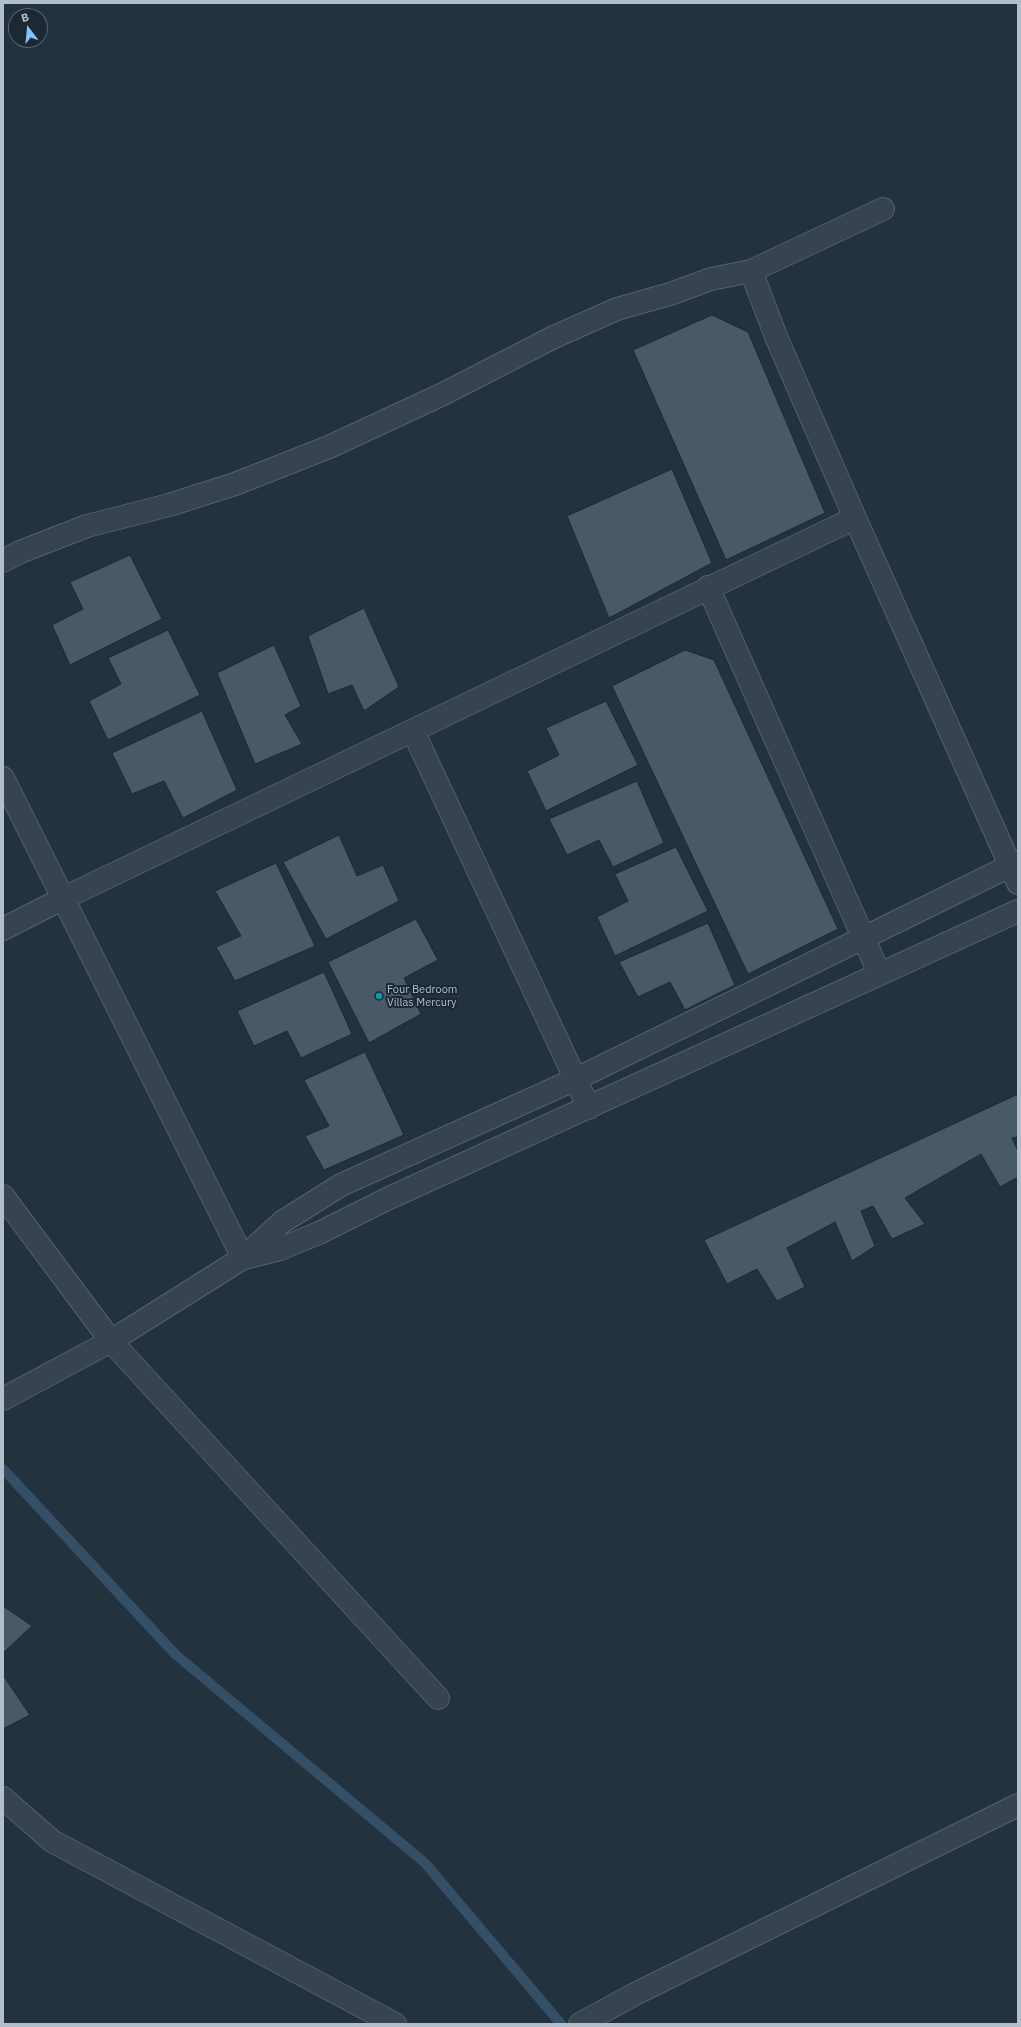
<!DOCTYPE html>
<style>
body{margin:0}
#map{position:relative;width:1021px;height:2027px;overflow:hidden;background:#22323e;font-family:"IBM Plex Sans",sans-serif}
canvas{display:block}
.frame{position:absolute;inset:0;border:4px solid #b2bec9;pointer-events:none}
.north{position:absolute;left:8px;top:8px;width:40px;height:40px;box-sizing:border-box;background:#1c2833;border:1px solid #58646f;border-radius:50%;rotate:344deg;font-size:11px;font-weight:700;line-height:16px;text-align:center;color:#b2bec9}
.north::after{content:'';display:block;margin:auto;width:14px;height:18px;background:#84c2fc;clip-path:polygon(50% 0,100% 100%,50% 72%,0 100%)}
</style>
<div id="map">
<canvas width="1021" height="2027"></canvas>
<div class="frame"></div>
<div class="north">B</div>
</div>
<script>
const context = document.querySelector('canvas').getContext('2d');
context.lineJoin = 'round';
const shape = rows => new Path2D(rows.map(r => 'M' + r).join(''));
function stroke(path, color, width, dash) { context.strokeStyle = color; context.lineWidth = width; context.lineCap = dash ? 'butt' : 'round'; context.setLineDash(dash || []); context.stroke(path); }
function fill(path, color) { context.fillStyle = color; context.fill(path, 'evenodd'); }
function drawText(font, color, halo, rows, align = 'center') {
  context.font = font + ' "IBM Plex Sans",sans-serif'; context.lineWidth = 4; context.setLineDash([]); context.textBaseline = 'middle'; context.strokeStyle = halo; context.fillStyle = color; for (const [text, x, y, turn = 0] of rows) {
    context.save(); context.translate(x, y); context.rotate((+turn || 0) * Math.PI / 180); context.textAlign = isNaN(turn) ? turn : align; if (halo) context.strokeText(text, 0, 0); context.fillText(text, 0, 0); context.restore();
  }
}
stroke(shape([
 [3,1469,175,1654,425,1863,561,2024]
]), '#355066', 10);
const building = shape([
 [712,315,748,332,825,513,726,560,633,350,712,315],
 [672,469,712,563,609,618,567,516,672,469],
 [130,555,162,619,70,665,52,625,83,609,70,582,130,555],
 [364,608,399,687,364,711,352,685,328,694,308,636,364,608],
 [168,630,200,695,108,740,89,701,121,684,108,658,168,630],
 [274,645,301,706,285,715,302,744,255,764,217,673,274,645],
 [685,650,714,660,838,929,748,974,612,686,685,650],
 [606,701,638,765,546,811,527,771,559,755,546,728,606,701],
 [202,711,237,790,183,818,164,781,132,794,112,753,202,711],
 [637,781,664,843,613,867,599,840,567,855,549,819,637,781],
 [339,835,357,876,383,865,399,901,326,939,283,862,339,835],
 [676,847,708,911,615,956,597,917,628,901,615,874,676,847],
 [276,863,315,946,235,981,216,947,241,936,215,891,276,863],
 [416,919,438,960,404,978,421,1014,369,1043,328,962,416,919],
 [708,923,735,985,685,1010,670,982,638,997,619,962,708,923],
 [324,972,352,1034,301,1058,287,1031,254,1046,237,1011,324,972],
 [365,1052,404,1135,324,1170,305,1136,329,1126,304,1080,365,1052],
 [1018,1094,1018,1137,1012,1138,1018,1151,1018,1177,1000,1187,981,1154,905,1198,925,1224,892,1239,873,1206,861,1211,875,1246,852,1261,835,1222,787,1248,805,1287,777,1301,757,1269,727,1284,704,1240,1018,1094],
 [3,1606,32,1626,3,1653,3,1606],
 [3,1675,30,1715,3,1729,3,1675]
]);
fill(building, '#485967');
stroke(building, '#1e2a35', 1);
const street = shape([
 [751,271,883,209],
 [3,561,20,552,87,526,169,505,235,484,329,447,443,394,554,337,617,309,670,294,711,279,751,271,777,339,855,518,1018,883],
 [708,587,879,973],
 [413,731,589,1108],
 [3,778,243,1258],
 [3,929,64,898,855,518],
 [3,1196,111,1341,438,1698],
 [244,1258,280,1249,319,1233,387,1199,1018,911],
 [3,1399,111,1341,243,1258,282,1222,341,1185,576,1079,1018,862],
 [3,1798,52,1841,395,2024],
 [580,2024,635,1994,1018,1805]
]);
stroke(street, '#55616c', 24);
stroke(street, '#37434e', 22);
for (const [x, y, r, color] of [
 [379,996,4,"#0f9aa8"]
]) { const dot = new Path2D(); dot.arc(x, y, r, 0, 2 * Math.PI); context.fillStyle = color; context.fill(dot); stroke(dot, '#1c2833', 1.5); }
drawText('11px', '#b2bec9', '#1c2833', [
 ["Four Bedroom",387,990],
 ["Villas Mercury",387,1003]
], 'left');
</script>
